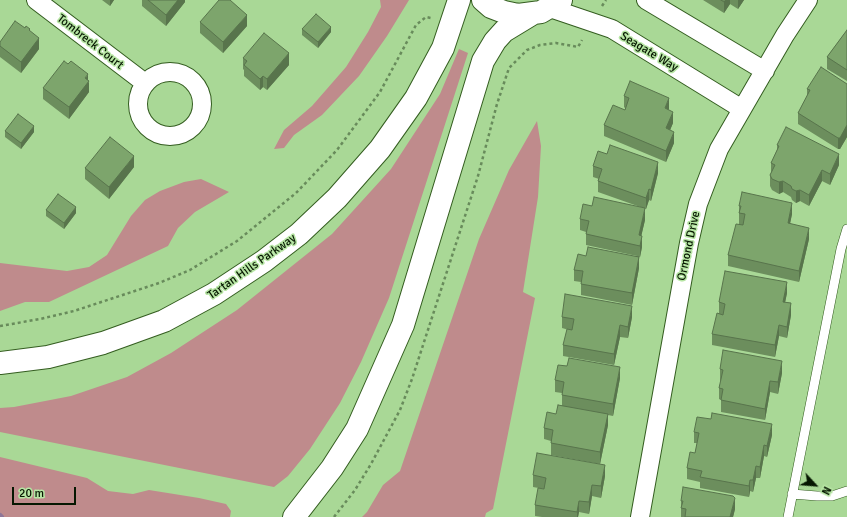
<!DOCTYPE html>
<style>
body{margin:0}
#map{position:relative;width:847px;height:517px;overflow:hidden;background:#a9d896;font-family:Signika,sans-serif}
canvas{display:block}
.north{position:absolute;left:795px;top:465px;width:40px;height:40px;-webkit-text-stroke:3px #b6e5a3;paint-order:stroke;rotate:116deg;font-size:11px;font-weight:700;line-height:16px;text-align:center;color:#061701}
.north::after{content:'';display:block;margin:auto;width:14px;height:18px;background:#061701;clip-path:polygon(50% 0,100% 100%,50% 72%,0 100%)}
.scale{position:absolute;left:12px;top:487px;width:64px;height:18px;box-sizing:border-box;border:2px solid #061701;border-top:0;padding-left:5px;font-size:12px;line-height:14px;white-space:nowrap;color:#061701;-webkit-text-stroke:3px #b6e5a3;paint-order:stroke}
</style>
<div id="map">
<canvas width="847" height="517"></canvas>
<div class="north">N</div>
<div class="scale">20 m</div>
</div>
<script>
const context = document.querySelector('canvas').getContext('2d');
context.lineJoin = 'round';
function fill(path, color) { context.fillStyle = color; context.fill(path, 'evenodd'); }
const shape = rows => new Path2D(rows.map(r => 'M' + r).join(''));
function stroke(path, color, width, dash) { context.strokeStyle = color; context.lineWidth = width; context.lineCap = dash ? 'butt' : 'round'; context.setLineDash(dash || []); context.stroke(path); }
function drawText(font, color, halo, rows, align = 'center') {
  context.font = font + ' Signika,sans-serif'; context.lineWidth = 3; context.setLineDash([]); context.textBaseline = 'middle'; context.strokeStyle = halo; context.fillStyle = color; for (const [text, x, y, turn = 0] of rows) {
    context.save(); context.translate(x, y); context.rotate((+turn || 0) * Math.PI / 180); context.textAlign = isNaN(turn) ? turn : align; if (halo) context.strokeText(text, 0, 0); context.fillText(text, 0, 0); context.restore();
  }
}
fill(shape([
 [380,0,409,0,387,36,359,76,322,115,294,135,284,148,274,149,284,130,312,106,346,67,368,32,381,7],
 [459,49,468,53,389,298,361,362,340,403,310,449,288,476,274,487,0,432,0,408,14,407,71,396,127,377,171,353,237,310,332,234,391,169,440,94],
 [537,121,541,146,538,197,523,292,535,298,493,509,486,513,485,517,362,517,367,512,383,485,400,471,479,239,509,170],
 [201,179,229,192,195,212,178,228,168,246,49,302,25,302,0,311,0,263,67,271,89,267,107,255,131,216,145,200,160,191,184,182],
 [0,457,87,478,108,491,133,494,149,490,199,498,226,504,231,511,230,517,0,517]
]), '#bf8b8c');
stroke(shape([
 [0,516,1,517]
]), '#8e7698', 6);
const lane = shape([
 [792,494,817,496,832,496,847,491],
 [788,517,841,249,847,229]
]);
const street = shape([
 [36,0,145,83],
 [646,0,765,71],
 [550,8,612,29,742,109],
 '138 104a32 32 0 1 1 64 0a32 32 0 1 1-64 0Z',
 [640,517,689,243,698,204,719,149,785,35,808,0]
]);
const secondary = shape([
 [483,0,491,7,504,12,518,15,541,12,561,0],
 [0,363,48,357,103,343,164,321,214,294,264,261,299,234,337,198,380,149,416,98,443,48,459,0],
 [294,517,332,468,357,429,403,325,483,61,495,41,504,31,532,14]
]);
stroke(lane, '#345d20', 10);
stroke(street, '#345d20', 20);
stroke(secondary, '#345d20', 24);
stroke(shape([
 [602,6,606,0],
 [0,326,40,319,74,311,159,283,190,270,237,241,296,193,337,150,380,92,416,25,426,17,431,18],
 [334,517,355,490,371,464,400,410,412,379,478,176,497,104,509,68,527,50,540,45,556,43,578,47,582,40]
]), '#688b5b', 2.5, [3, 3]);
stroke(lane, '#fff', 9);
stroke(street, '#fff', 18);
stroke(secondary, '#fff', 22);
fill(shape([
 [102,0,114,0,110,6],
 [142,0,185,0,185,2,166,26,142,6],
 [703,0,744,0,738,9,730,4,724,13],
 [200,22,247,26,223,53,200,33],
 [302,29,331,32,318,48,302,35],
 [847,30,847,81,827,69,827,57],
 [30,31,39,49,21,73,0,57,0,42],
 [243,58,289,65,267,90,263,87,260,90,244,76,244,70,243,69],
 [88,80,89,92,69,119,43,99,43,88],
 [847,84,847,137,840,149,838,149,798,124,798,113,807,96,807,89],
 [624,96,669,110,673,123,670,130,674,143,666,162,604,136,604,125,625,110,625,108,624,107],
 [5,131,34,132,21,149,5,137],
 [777,145,839,165,830,185,822,181,809,206,800,201,796,203,792,200,791,197,783,192,779,194,772,190,770,186,770,175,771,173,771,163,777,150],
 [593,166,658,173,651,201,649,200,646,209,598,192,598,181,599,179,593,177],
 [134,167,109,199,85,179,85,168],
 [739,206,792,214,790,223,809,239,799,282,728,266,728,255,739,225],
 [46,210,76,213,64,229,46,216],
 [580,219,645,220,641,236,642,247,640,257,639,257,639,268,632,305,581,295,581,282,574,281,574,270,586,256,637,256,586,245,586,232,580,230],
 [787,293,785,302,791,315,787,338,779,336,775,357,712,345,712,334,719,314,719,302],
 [562,317,632,317,628,338,620,337,614,365,563,356,563,345,569,330,562,328],
 [720,369,782,373,778,394,770,392,765,420,721,412,721,400,719,399,719,388,721,381,720,381],
 [620,378,613,416,608,415,608,425,600,464,551,455,551,441,544,439,544,428,556,414,562,405,562,393,555,392,555,380],
 [694,432,772,435,767,457,764,456,760,478,756,478,753,492,750,491,749,497,700,488,700,482,687,479,687,468,695,453,697,443,694,443],
 [533,475,605,476,601,498,592,496,589,514,579,512,578,517,542,517,535,516,535,505,544,489,533,487],
 [681,501,735,509,733,517,681,517]
]), '#6c8e5d');
fill(shape([
 [110,0,114,0,110,6],
 [178,0,185,0,185,2,166,26,166,15],
 [726,0,730,0,730,4,724,13,724,2],
 [738,0,744,0,738,9],
 [247,15,247,26,223,53,223,42],
 [331,27,331,32,318,48,318,42],
 [39,38,39,49,21,73,21,62],
 [289,53,289,65,267,90,267,79],
 [88,74,88,83,89,81,89,92,69,119,69,107],
 [263,76,263,87,260,90,260,79],
 [669,98,669,109,665,119,665,108],
 [673,112,673,123,666,140,666,128],
 [847,125,847,137,840,149,838,149,838,138],
 [34,126,34,132,21,149,21,143],
 [674,132,674,143,666,162,666,151],
 [839,154,839,165,830,185,830,174],
 [134,156,134,167,109,199,109,187],
 [658,162,658,173,651,201,651,190],
 [822,170,822,181,809,206,809,195],
 [783,181,783,192,779,194,779,182],
 [649,189,649,200,646,209,646,198],
 [800,190,800,201,796,203,796,191],
 [792,203,792,214,788,234,788,223],
 [76,207,76,213,64,229,64,223],
 [645,208,645,220,639,246,639,235],
 [809,228,809,239,799,282,799,271],
 [642,236,642,247,640,257,640,246],
 [639,257,639,268,632,305,632,293],
 [787,282,787,293,783,313,783,302],
 [791,303,791,315,787,338,787,327],
 [632,306,632,317,628,338,628,327],
 [620,325,620,337,614,365,614,354],
 [779,325,779,336,775,357,775,345],
 [782,361,782,373,778,394,778,382],
 [620,367,620,378,613,416,613,404],
 [770,381,770,392,765,420,765,409],
 [608,414,608,425,600,464,600,452],
 [772,424,772,435,767,457,767,446],
 [764,445,764,456,760,478,760,467],
 [605,465,605,476,601,498,601,486],
 [756,466,756,478,753,492,753,480],
 [750,480,750,491,749,497,749,486],
 [592,485,592,496,589,514,589,502],
 [735,498,735,509,733,517,730,517],
 [579,501,579,512,578,517,577,517,577,512]
]), '#58744c');
const building = shape([
 [148,0,178,0,166,15,148,0],
 [219,0,230,0,247,15,223,42,200,22,219,0],
 [721,0,726,0,724,2,721,0],
 [316,14,331,27,318,42,302,29,316,14],
 [15,21,25,28,26,26,30,29,29,30,39,38,21,62,0,46,0,42,15,21],
 [847,30,847,70,827,57,847,30],
 [264,33,289,53,267,79,263,76,260,79,244,65,247,61,243,58,264,33],
 [64,61,68,64,71,61,88,74,85,78,89,81,69,107,43,88,64,61],
 [821,67,847,84,847,125,840,138,838,138,798,113,810,90,807,89,821,67],
 [630,81,669,98,665,108,673,112,666,128,674,132,666,151,604,125,613,105,625,110,629,98,624,96,630,81],
 [18,114,34,126,21,143,5,131,18,114],
 [786,127,839,154,830,174,822,170,809,195,800,190,796,191,792,189,791,186,783,181,779,182,772,179,770,175,775,165,771,163,779,146,777,145,786,127],
 [110,137,134,156,109,187,85,168,110,137],
 [610,145,658,162,651,190,649,189,646,198,598,181,602,169,593,166,598,151,607,154,610,145],
 [742,192,792,203,788,223,809,228,799,271,728,255,736,224,743,225,745,214,739,213,741,206,739,206,742,192],
 [58,194,76,207,64,223,46,210,58,194],
 [594,197,645,208,639,235,642,236,640,246,586,234,589,221,580,219,583,204,592,206,594,197],
 [588,247,639,257,632,293,581,284,583,271,574,270,578,254,586,256,588,247],
 [725,271,787,282,783,302,791,303,787,327,779,325,775,345,712,334,717,313,723,315,725,304,719,302,725,271],
 [565,294,632,306,628,327,620,325,614,354,563,345,567,329,572,330,574,319,562,317,565,294],
 [723,350,782,361,778,382,770,381,765,409,721,400,723,389,719,388,723,370,720,369,723,350],
 [569,358,620,367,613,404,562,395,564,382,555,380,558,365,567,366,569,358],
 [558,405,608,414,600,452,551,443,553,430,544,428,547,412,556,414,558,405],
 [712,413,772,424,767,446,764,445,760,467,756,466,753,480,750,480,749,486,700,477,702,471,687,468,690,452,695,453,699,433,694,432,697,417,711,419,712,413],
 [537,453,605,465,601,486,592,485,589,502,579,501,577,512,535,505,538,488,544,489,546,478,533,475,537,453],
 [683,487,733,496,735,498,730,517,731,517,685,517,686,509,681,508,683,501,681,501,683,487]
]);
fill(building, '#7da56c');
stroke(building, '#58744c', 1);
drawText('12px', '#061701', '#b6e5a3', [
 ["Tombreck Court",90,42,38],
 ["Seagate Way",649,52,31],
 ["Ormond Drive",689,246,-78],
 ["Tartan Hills Parkway",252,267,-35]
]);
</script>
